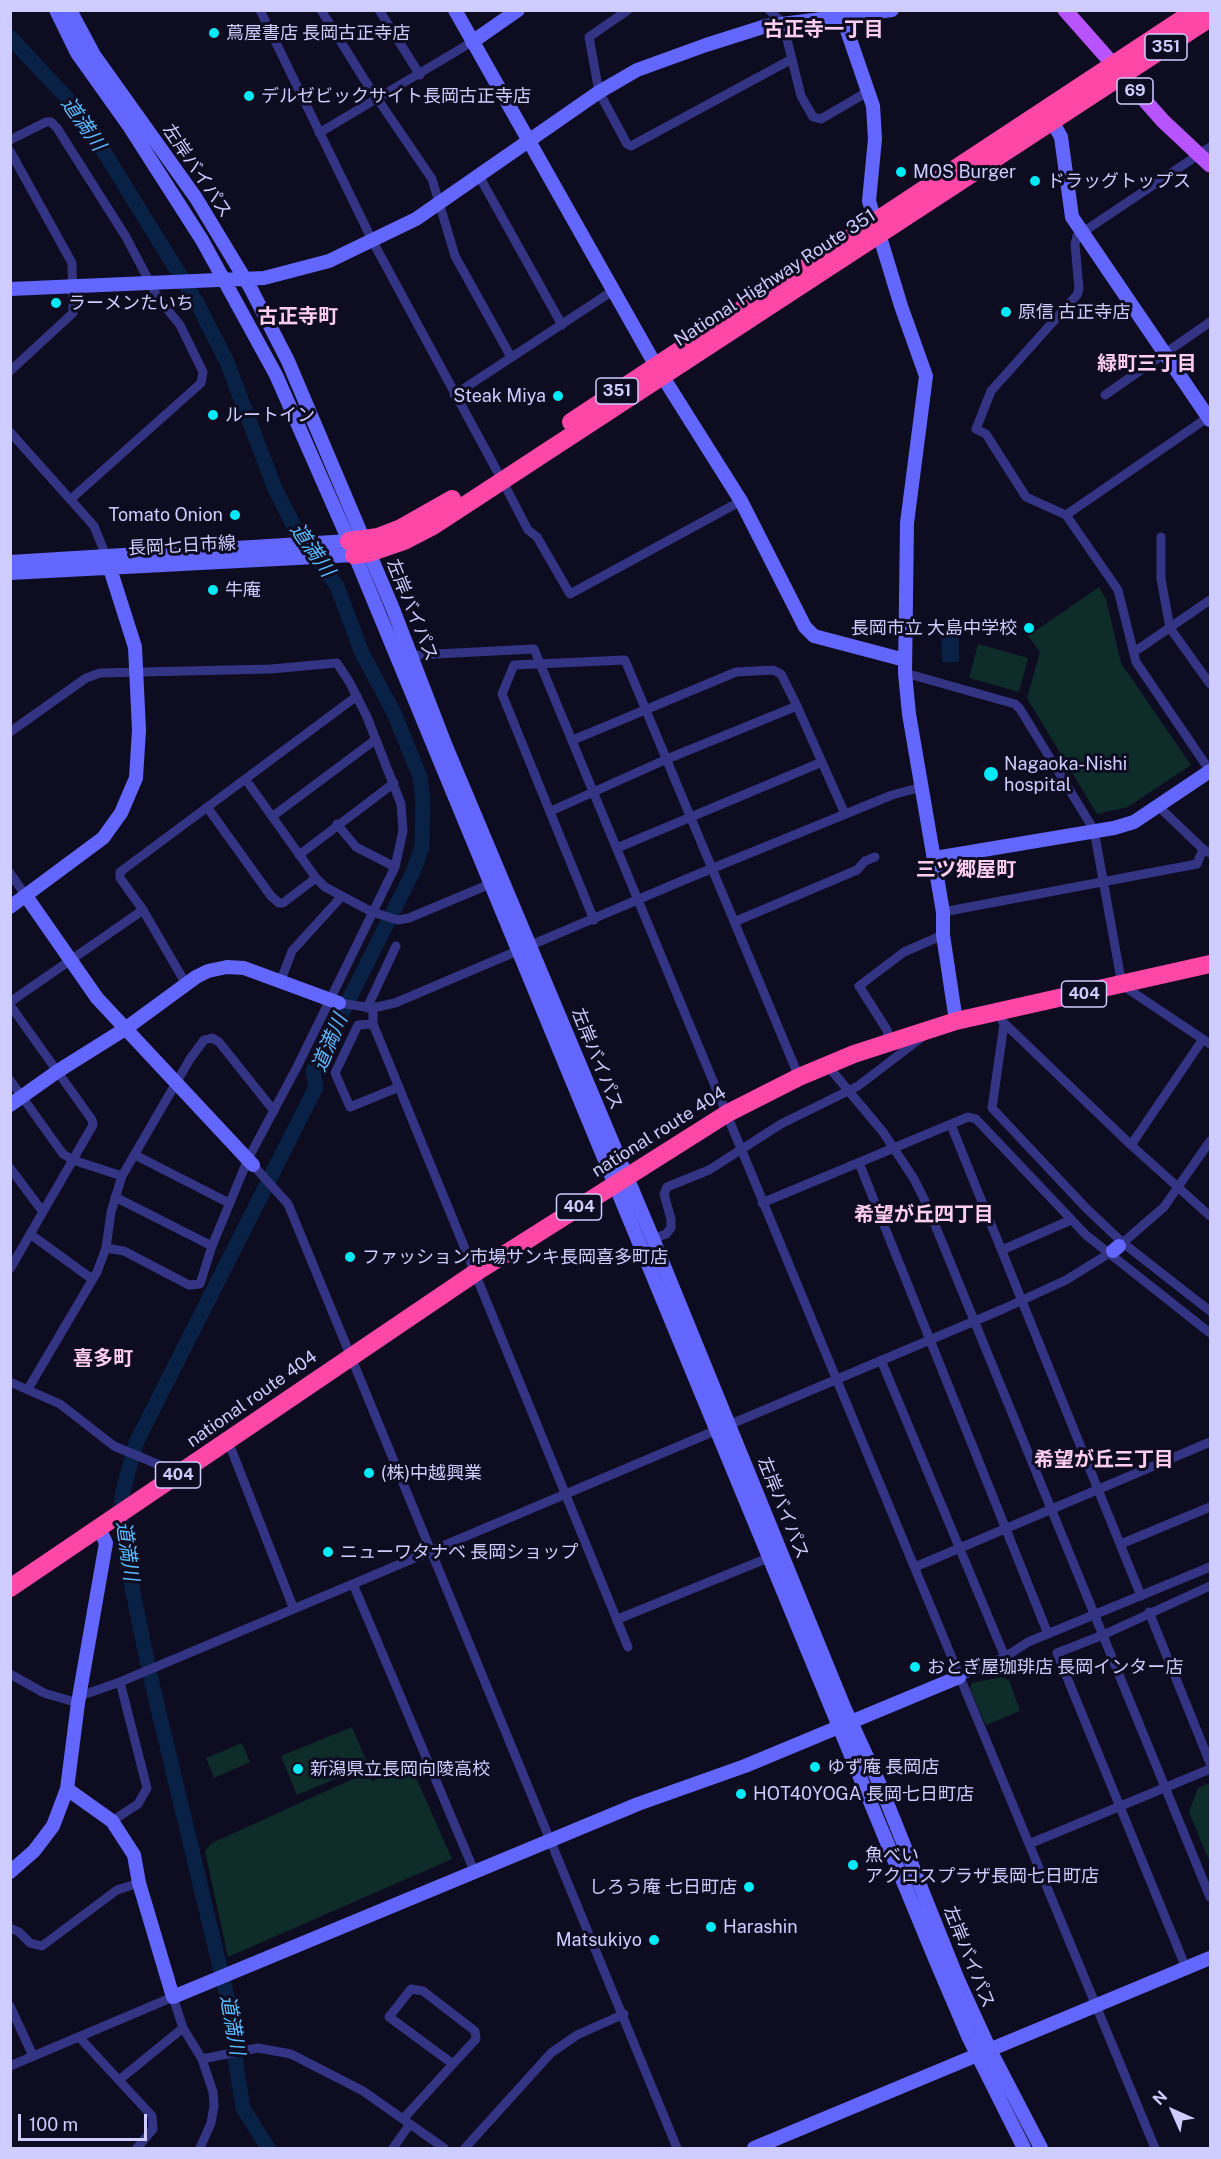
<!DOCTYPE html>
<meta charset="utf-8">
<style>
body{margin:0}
#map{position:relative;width:1221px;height:2159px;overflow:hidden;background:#0e0c21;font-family:"Public Sans",sans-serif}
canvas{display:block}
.frame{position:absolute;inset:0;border:12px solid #cfccff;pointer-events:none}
.north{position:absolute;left:1143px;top:2081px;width:60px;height:60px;-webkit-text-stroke:4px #0e0c21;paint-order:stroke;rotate:315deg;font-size:16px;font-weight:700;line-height:24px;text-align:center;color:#cfccff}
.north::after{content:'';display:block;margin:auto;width:21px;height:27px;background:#cfccff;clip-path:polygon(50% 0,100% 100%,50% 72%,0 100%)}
.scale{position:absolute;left:18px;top:2114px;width:129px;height:27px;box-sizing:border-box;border:3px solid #cfccff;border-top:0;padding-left:8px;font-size:18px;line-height:21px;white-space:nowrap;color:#cfccff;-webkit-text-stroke:4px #0e0c21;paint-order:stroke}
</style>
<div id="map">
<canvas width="1221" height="2159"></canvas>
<div class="frame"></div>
<div class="north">N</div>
<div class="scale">100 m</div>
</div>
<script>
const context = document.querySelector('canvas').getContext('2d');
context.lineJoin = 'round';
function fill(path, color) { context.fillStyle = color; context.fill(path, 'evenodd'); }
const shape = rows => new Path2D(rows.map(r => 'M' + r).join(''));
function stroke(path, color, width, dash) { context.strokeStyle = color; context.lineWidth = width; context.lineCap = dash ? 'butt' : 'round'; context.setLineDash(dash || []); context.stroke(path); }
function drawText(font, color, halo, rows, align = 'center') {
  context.font = font + ' "Public Sans","Noto Sans JP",sans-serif'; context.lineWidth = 6; context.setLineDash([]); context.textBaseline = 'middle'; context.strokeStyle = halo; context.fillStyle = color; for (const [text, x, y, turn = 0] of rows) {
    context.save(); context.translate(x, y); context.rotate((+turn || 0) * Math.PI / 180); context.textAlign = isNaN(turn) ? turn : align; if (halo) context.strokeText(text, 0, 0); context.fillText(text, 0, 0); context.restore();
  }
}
fill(shape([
 [1099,587,1106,599,1121,663,1191,765,1128,807,1097,814,1027,698,1040,652,1028,636],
 [978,644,1028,658,1019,692,969,678],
 [1002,1677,1009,1680,1020,1711,986,1725,970,1689,972,1683],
 [352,1727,368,1765,297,1795,281,1756],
 [242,1743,250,1762,214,1778,206,1758],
 [410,1764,452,1859,228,1957,205,1851,212,1843,368,1772,372,1781],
 [1210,1783,1210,1863,1189,1812,1198,1788]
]), '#0e2c29');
fill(shape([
 [959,629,959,662,942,662,941,630]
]), '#082144');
stroke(shape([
 [10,37,78,110,196,301,227,362,275,489,297,532,337,586,362,653,394,713,420,777,423,800,422,847,413,872,313,1071,316,1087,136,1443,122,1495,121,1533,150,1675,235,2030,236,2064,243,2108,268,2148]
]), '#082144', 15);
stroke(shape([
 [260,10,373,242,497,471],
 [321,10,364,79,432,179,455,256,511,357],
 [379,10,420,75],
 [628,10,589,37,599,92,627,144,631,146,792,59],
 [769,10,783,23,801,96,813,117,821,119,869,91],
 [319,133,472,42],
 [10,140,46,122,51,122,57,128,126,237,158,298,180,325,203,372,201,383,71,499],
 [10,151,72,263,73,313,10,371],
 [479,176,562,325],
 [454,395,614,290],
 [1105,395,1210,322],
 [10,432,94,526,106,556],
 [502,480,528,530,537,537,570,594,741,501],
 [1066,515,1210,416],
 [1161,537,1161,579,1170,628,1210,684],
 [1133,651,1140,648,1210,600],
 [416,655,534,649,1155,2148],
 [905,673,1015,704,1020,709,1094,830,1122,985,1210,1044],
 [10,732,86,678,100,673,271,669,337,663,350,683,367,717,401,804,403,831,395,867,297,1067,248,1159,212,1246,200,1284,189,1285,124,1251,106,1248],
 [573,740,736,672,773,670,781,674,797,706,845,814],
 [1210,771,1136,662,1118,590,1066,515,1026,497,986,434,976,429,991,391,1077,295,1079,289,1075,244,1077,236,1210,147],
 [246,780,316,878],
 [207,807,271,896,279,903,283,903,316,878,325,887,372,912,398,920,409,918,490,884],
 [1159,807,1203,849,1210,853],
 [551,811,667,759,797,706],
 [273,816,375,740],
 [337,824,356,847,395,867],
 [617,848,822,762],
 [299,855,394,783],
 [10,873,26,896],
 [943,912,1197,864,1203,849],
 [594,920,502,694,514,665,625,660,799,1077],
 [734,922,857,870,865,861,875,857],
 [281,980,292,951,342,896],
 [186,984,143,910,120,878,120,872,357,696],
 [10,1002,143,910],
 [339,1003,373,1008,395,1003,684,880,892,795,922,787],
 [10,1005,92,1120,93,1125,10,1269],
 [367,1008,396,946],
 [373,1008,373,1024,628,1647],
 [1002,1021,1131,1145,1210,1216],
 [373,1024,358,1025,335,1073,350,1107,399,1087],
 [1004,1024,992,1108,1087,1209,1123,1243,1210,1311],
 [890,1043,887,1030,859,986,904,952,943,935],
 [827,1065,883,1132,914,1179,926,1203,1210,1897],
 [10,1080,63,1154,73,1160,122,1176],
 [951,1125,1141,1596],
 [1131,1145,1203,1039],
 [135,1155,229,1203],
 [859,1163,1048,1634],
 [253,1165,288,1204,677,2148],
 [10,1168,43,1212],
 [115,1197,212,1246],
 [762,1203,968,1117,976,1119,1086,1235,1210,1333],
 [30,1234,92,1279],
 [653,1239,666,1234,671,1228,671,1219,664,1194,667,1187,709,1170,781,1124,858,1086,921,1038],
 [1119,1246,1164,1207,1210,1141],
 [1002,1250,1071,1220],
 [881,1360,1005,1657],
 [10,1382,60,1404,114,1446,169,1469,176,1476],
 [28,1389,97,1272,106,1248,111,1212,122,1176,190,1059,204,1040,212,1038,219,1042,274,1111],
 [228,1441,293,1607],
 [1121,1544,1210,1507],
 [915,1567,1210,1442],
 [353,1584,475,1873],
 [1149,1612,1210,1763],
 [618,1619,768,1558],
 [10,1674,44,1693,78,1703],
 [959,1677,1005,1657,1028,1642,1210,1567],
 [80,1696,120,1682,353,1584,1003,1309,1066,1280,1113,1251],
 [112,1821,138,1804,147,1788,120,1682],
 [1029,1844,1210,1769],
 [10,1928,19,1932,30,1943,42,1946,117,1890,139,1883],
 [1186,1968,1057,1653,1103,1635,1210,1586],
 [10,2006,33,2056],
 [79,2037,152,2116,153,2129,137,2148],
 [10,2066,173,1997,183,2028,202,2059,258,2048,291,2054,363,2091,444,2148],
 [119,2080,183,2028],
 [403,2119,453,2064,476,2039,475,2031,423,1991,411,1989,389,2017,453,2064],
 [200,2148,211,2123,214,2106,213,2092,202,2059],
 [393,2148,410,2124],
 [465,2148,551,2053,577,2035,624,2014]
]), '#333483', 9);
stroke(shape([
 [56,10,77,53,129,126,202,240,276,375,349,541,936,1961,968,2036,1024,2148],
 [70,10,94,55,196,198,251,289,288,361,393,609,445,744,653,1239,844,1707,880,1785,958,1980,990,2050,1041,2148],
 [455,10,656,366,741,501,805,627,814,636,905,660],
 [842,16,873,106,875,139,869,201,901,306,926,376,907,523,905,673,909,714,943,912,943,935,956,1021],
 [472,42,518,10],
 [1052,121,1061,137,1072,217,1210,420],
 [10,289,264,278,329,261,416,219,599,92,637,70,706,45,766,26,892,10],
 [10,562,349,541],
 [10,573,354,555],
 [935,858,1114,828,1134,822,1210,771],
 [26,896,97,998,253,1165],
 [10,907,103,838,121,813,136,778,139,730,135,647,106,556],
 [10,1105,58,1071,125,1029,196,977,208,971,227,967,244,968,339,1003],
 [1113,1251,1119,1246],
 [99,1528,106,1543,78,1703,67,1789,112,1821,134,1855,139,1883,173,1997,638,1804,745,1766,959,1677],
 [10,1872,34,1851,53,1826,67,1789],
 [754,2148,1210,1958]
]), '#6366ff', 14);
stroke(shape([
 [1065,10,1163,121,1210,165]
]), '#b753ff', 15);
stroke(shape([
 [571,422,1196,10],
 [349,541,378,537,399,529,452,499],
 [354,555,369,553,404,541,433,526,1210,18],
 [10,1588,475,1273,728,1113,799,1077,854,1054,956,1021,1210,964]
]), '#ff47a8', 18);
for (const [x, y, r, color] of [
 [214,33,6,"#00eaf7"],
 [249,96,6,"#00eaf7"],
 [901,172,6,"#00eaf7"],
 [1035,181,6,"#00eaf7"],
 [56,303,6,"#00eaf7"],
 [1006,312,6,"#00eaf7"],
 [558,396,6,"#00eaf7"],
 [213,415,6,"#00eaf7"],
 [235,515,6,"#00eaf7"],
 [213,590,6,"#00eaf7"],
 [1029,628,6,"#00eaf7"],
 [991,774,8,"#00eaf7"],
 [350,1257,6,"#00eaf7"],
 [369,1473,6,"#00eaf7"],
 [328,1552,6,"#00eaf7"],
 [915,1667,6,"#00eaf7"],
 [815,1767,6,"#00eaf7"],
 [298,1769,6,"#00eaf7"],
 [741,1794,6,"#00eaf7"],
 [853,1865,6,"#00eaf7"],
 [749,1887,6,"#00eaf7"],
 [711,1927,6,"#00eaf7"],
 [654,1940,6,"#00eaf7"]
]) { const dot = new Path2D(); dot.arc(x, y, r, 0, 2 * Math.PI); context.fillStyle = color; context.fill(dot); stroke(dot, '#0e0c21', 2); }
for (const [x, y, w] of [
 [1166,47,42],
 [1135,91,36],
 [617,391,42],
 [1084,994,45],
 [579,1207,45],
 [178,1475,45]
]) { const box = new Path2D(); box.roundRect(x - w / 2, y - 13, w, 26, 4.5); context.fillStyle = '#0e0c21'; context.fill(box); stroke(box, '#cfccff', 1.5); }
drawText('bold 16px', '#cfccff', null, [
 ["351",1166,47],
 ["69",1135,91],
 ["351",617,391],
 ["404",1084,994],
 ["404",579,1207],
 ["404",178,1475]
]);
drawText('18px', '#cfccff', '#0e0c21', [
 ["蔦屋書店 長岡古正寺店",226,33],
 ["デルゼビックサイト長岡古正寺店",261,96],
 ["MOS Burger",913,172],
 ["ドラッグトップス",1047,181],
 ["ラーメンたいち",68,303],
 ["原信 古正寺店",1018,312],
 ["Steak Miya",546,396,"right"],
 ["ルートイン",225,415],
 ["Tomato Onion",223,515,"right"],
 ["牛庵",225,590],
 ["長岡市立 大島中学校",1017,628,"right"],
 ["Nagaoka-Nishi",1004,764],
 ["hospital",1004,785],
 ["ファッション市場サンキ長岡喜多町店",362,1257],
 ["(株)中越興業",381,1473],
 ["ニューワタナベ 長岡ショップ",340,1552],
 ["おとぎ屋珈琲店 長岡インター店",927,1667],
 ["ゆず庵 長岡店",827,1767],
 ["新潟県立長岡向陵高校",310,1769],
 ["HOT40YOGA 長岡七日町店",753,1794],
 ["魚べい",865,1855],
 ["アクロスプラザ長岡七日町店",865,1876],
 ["しろう庵 七日町店",737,1887,"right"],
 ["Harashin",723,1927],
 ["Matsukiyo",642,1940,"right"]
], 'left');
drawText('18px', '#cfccff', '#0e0c21', [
 ["左岸バイパス",197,171,56],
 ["National Highway Route 351",775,278,-33],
 ["長岡七日市線",182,546,-3],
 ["左岸バイパス",412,610,68],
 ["左岸バイパス",597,1059,68],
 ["national route 404",659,1132,-32],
 ["national route 404",252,1399,-35],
 ["左岸バイパス",783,1508,68],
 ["左岸バイパス",969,1957,68]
]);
drawText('bold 20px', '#ffceef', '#0e0c21', [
 ["古正寺一丁目",824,30],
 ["古正寺町",298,317],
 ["緑町三丁目",1147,364],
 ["三ツ郷屋町",966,870],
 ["希望が丘四丁目",924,1215],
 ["喜多町",103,1359],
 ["希望が丘三丁目",1104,1460]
]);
drawText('italic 20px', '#5abaff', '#0e0c21', [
 ["道満川",83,124,55],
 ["道満川",312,550,55],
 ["道満川",330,1043,-67],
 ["道満川",127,1551,82],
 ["道満川",232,2025,80]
]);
</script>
